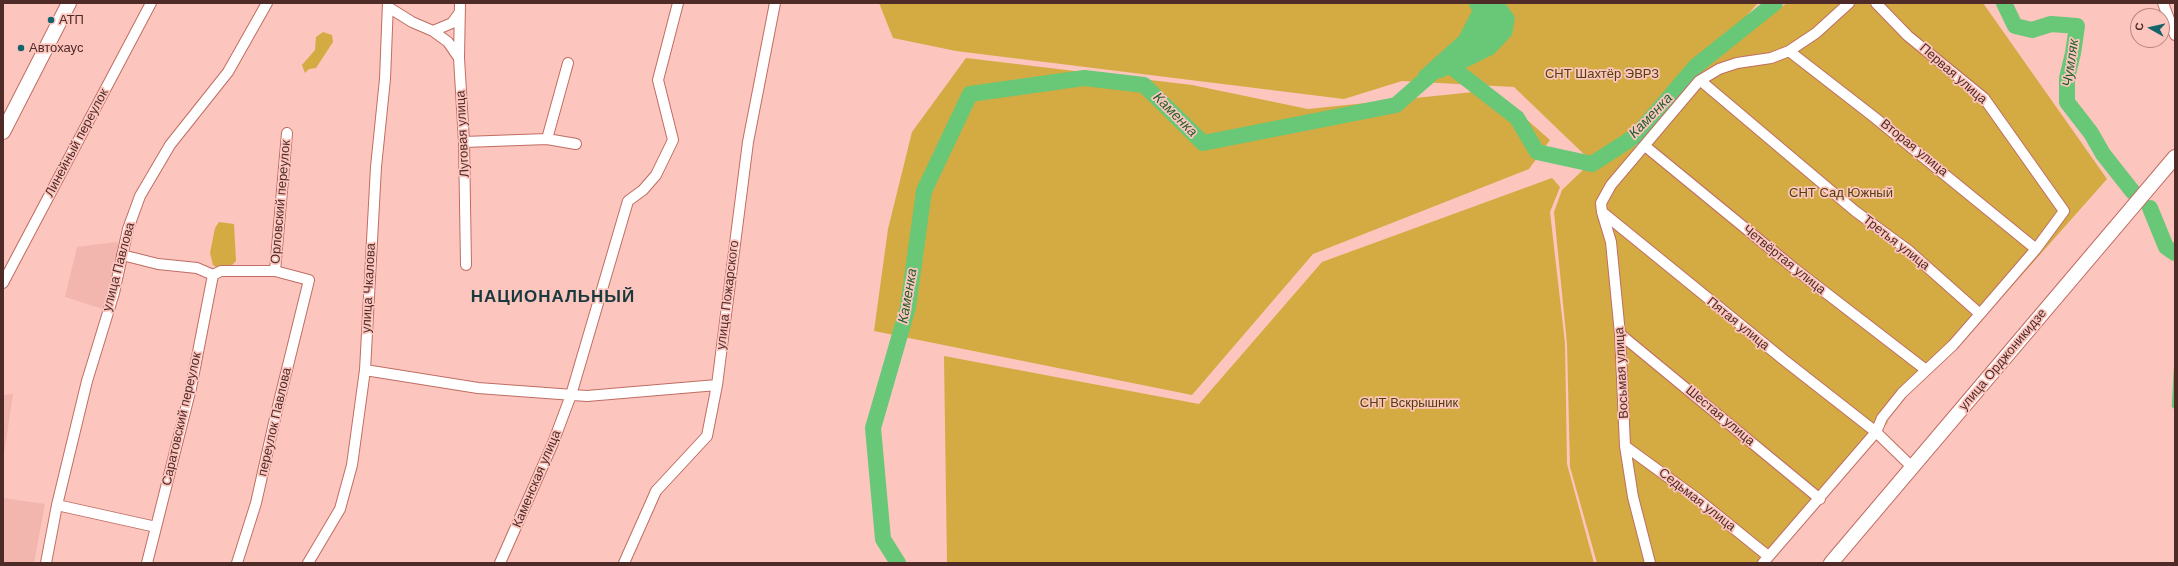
<!DOCTYPE html>
<meta charset="utf-8">
<style>
body{margin:0}
#map{position:relative;width:2178px;height:566px;overflow:hidden;background:#fcc5bd;font-family:Arial,sans-serif}
canvas{display:block}
.frame{position:absolute;inset:0;border:4px solid #4f2b27;pointer-events:none}
.north{position:absolute;left:2130px;top:8px;width:40px;height:40px;box-sizing:border-box;background:#fcc5bd;border:1px solid #b78781;border-radius:50%;rotate:278deg;font-size:11px;font-weight:700;line-height:16px;text-align:center;color:#4f2b27}
.north::after{content:'';display:block;margin:auto;width:14px;height:18px;background:#15636c;clip-path:polygon(50% 0,100% 100%,50% 72%,0 100%)}
</style>
<div id="map">
<canvas width="2178" height="566"></canvas>
<div class="frame"></div>
<div class="north">С</div>
</div>
<script>
const context = document.querySelector('canvas').getContext('2d');
context.lineJoin = 'round';
function fill(path, color) { context.fillStyle = color; context.fill(path, 'evenodd'); }
const shape = rows => new Path2D(rows.map(r => 'M' + r).join(''));
function stroke(path, color, width, dash) { context.strokeStyle = color; context.lineWidth = width; context.lineCap = dash ? 'butt' : 'round'; context.setLineDash(dash || []); context.stroke(path); }
function drawText(font, color, halo, rows, align = 'center') {
  context.font = font + ' Arial,sans-serif'; context.lineWidth = 3.5; context.setLineDash([]); context.textBaseline = 'middle'; context.strokeStyle = halo; context.fillStyle = color; for (const [text, x, y, turn = 0] of rows) {
    context.save(); context.translate(x, y); context.rotate((+turn || 0) * Math.PI / 180); context.textAlign = isNaN(turn) ? turn : align; if (halo) context.strokeText(text, 0, 0); context.fillText(text, 0, 0); context.restore();
  }
}
fill(shape([
 [116,242,120,246,103,309,65,297,77,247],
 [13,394,3,461,3,395],
 [3,498,45,504,34,563,3,563]
]), '#f2b6ae');
fill(shape([
 [879,3,1758,3,1635,143,1591,161,1514,87,1402,81,1344,99,956,51,893,38],
 [1787,3,1983,3,2107,179,1990,311,1984,313,1885,419,1888,422,1771,563,1597,563,1570,467,1567,344,1554,212,1562,190,1587,166,1637,145,1717,53],
 [323,32,332,35,333,42,316,68,309,69,305,73,302,65,315,50,316,37],
 [966,58,1192,85,1308,109,1493,90,1550,140,1529,169,1313,254,1192,395,874,331,888,229,912,132],
 [1552,178,1560,187,1550,212,1565,343,1567,464,1594,563,947,563,944,356,1199,404,1322,262],
 [219,222,234,224,236,261,230,267,216,267,213,265,210,253,215,228]
]), '#d3ab42');
fill(shape([
 [1468,3,1505,3,1515,17,1512,35,1494,54,1472,65,1441,78,1421,78,1418,73,1459,36,1472,11]
]), '#69c778');
stroke(shape([
 [2175,369,2173,406,2175,408]
]), '#69c778', 2.5);
stroke(shape([
 [2004,3,2015,26,2032,30,2051,24,2077,26,2073,53,2067,78,2067,102,2091,133,2103,154,2133,192],
 [2150,208,2166,247,2175,253],
 [898,563,883,539,873,428,908,307,924,191,970,94,1084,78,1144,85,1203,143,1396,105,1445,62,1517,118,1537,152,1592,164,1637,135,1696,66,1775,3]
]), '#69c778', 16);
const minor = shape([
 [460,3,459,58,464,142,466,265],
 [2163,3,2175,35],
 [388,7,412,22,433,31,448,42,459,58],
 [433,31,452,23,460,12],
 [1789,51,1874,117,2036,249],
 [1701,81,1855,211,1908,250,1980,314],
 [547,139,576,144],
 [464,142,547,139,568,63],
 [1645,146,1795,269,1926,370],
 [1602,212,1784,360,1876,432,1912,467],
 [122,255,158,264,197,268,213,275,221,271,275,271,309,280,276,414,256,503,237,563],
 [275,271,287,133],
 [3,283,151,3],
 [1620,334,1820,499],
 [365,370,478,388,587,396,717,385],
 [1625,446,1695,497,1768,556],
 [57,505,156,527],
 [46,563,57,505,87,381,114,293,128,229,140,196,170,145,228,72,267,3],
 [147,563,191,388,213,275],
 [308,563,340,509,352,465,365,370,376,167,385,79,388,3],
 [500,563,553,443,571,395,628,201,643,190,656,175,673,140,658,80,678,3],
 [624,563,656,491,707,436,717,385,748,142,775,3],
 [1650,563,1633,497,1625,446,1620,334,1611,242,1602,212,1601,203,1611,185,1699,81,1719,69,1737,63,1771,58,1789,51,1816,33,1849,3],
 [1763,563,1876,432,1882,418,1902,393,1953,345,1980,314,2036,249,2064,211,1984,98,1908,36,1876,3]
]);
const secondary = shape([
 [3,132,69,3],
 [1831,563,2175,157]
]);
stroke(minor, '#c06d63', 12);
stroke(secondary, '#c06d63', 16);
stroke(minor, '#fff', 10);
stroke(secondary, '#fff', 14);
for (const [x, y, r, color] of [
 [51,20,4,"#15636c"],
 [21,48,4,"#15636c"]
]) { const dot = new Path2D(); dot.arc(x, y, r, 0, 2 * Math.PI); context.fillStyle = color; context.fill(dot); stroke(dot, '#fcc5bd', 1.5); }
drawText('13px', '#4f2b27', '#fcc5bd', [
 ["АТП",59,20],
 ["Автохаус",29,48]
], 'left');
drawText('13px', '#513f0c', '#fcc5bd', [
 ["СНТ Шахтёр ЭВРЗ",1602,74],
 ["СНТ Сад Южный",1841,193],
 ["СНТ Вскрышник",1409,403]
]);
drawText('13px', '#4f2b27', '#fcc5bd', [
 ["Первая улица",1953,74,41],
 ["Луговая улица",463,134,-93],
 ["Линейный переулок",77,143,-62],
 ["Вторая улица",1914,148,39],
 ["Орловский переулок",281,202,-85],
 ["Третья улица",1896,243,38],
 ["Четвёртая улица",1784,260,39],
 ["улица Павлова",119,267,-75],
 ["улица Чкалова",369,288,-87],
 ["улица Пожарского",728,295,-83],
 ["Пятая улица",1738,324,39],
 ["улица Орджоникидзе",2003,360,-50],
 ["Восьмая улица",1622,373,-93],
 ["Шестая улица",1720,416,40],
 ["Саратовский переулок",182,419,-77],
 ["переулок Павлова",275,422,-77],
 ["Каменская улица",537,479,-67],
 ["Седьмая улица",1697,500,38]
]);
drawText('italic 14px', '#1f5f2c', '#fcc5bd', [
 ["Чумляк",2071,63,-82],
 ["Каменка",1175,115,45],
 ["Каменка",1651,116,-46],
 ["Каменка",908,296,-80]
]);
context.letterSpacing = '1px';
drawText('bold 17px', '#18393e', '#fcc5bd', [
 ["НАЦИОНАЛЬНЫЙ",553,297]
]);
context.letterSpacing = '0px';
</script>
